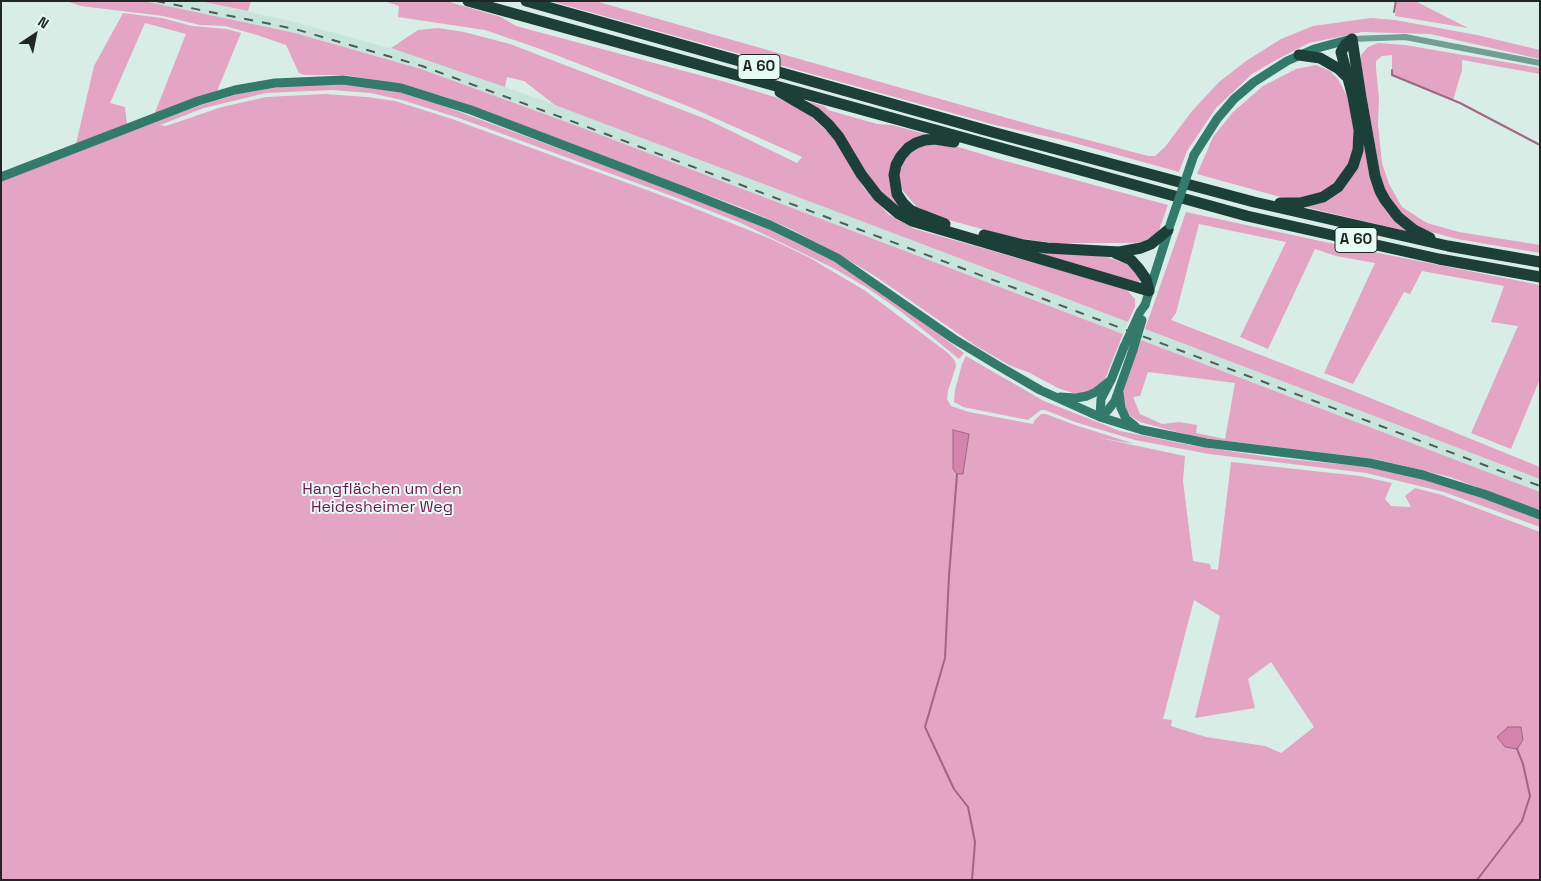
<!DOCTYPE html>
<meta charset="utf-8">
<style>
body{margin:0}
#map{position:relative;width:1541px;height:881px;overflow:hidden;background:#d9ede7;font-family:"Space Grotesk",sans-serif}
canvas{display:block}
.frame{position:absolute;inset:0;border:2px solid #202725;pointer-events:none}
.north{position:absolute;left:10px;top:10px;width:50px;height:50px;-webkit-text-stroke:4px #e6fbf4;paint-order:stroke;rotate:34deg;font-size:14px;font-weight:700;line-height:20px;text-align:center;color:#202725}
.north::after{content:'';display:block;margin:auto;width:18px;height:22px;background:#202725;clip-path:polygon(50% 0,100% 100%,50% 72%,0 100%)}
</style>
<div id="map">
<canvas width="1541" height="881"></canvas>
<div class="frame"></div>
<div class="north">N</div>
</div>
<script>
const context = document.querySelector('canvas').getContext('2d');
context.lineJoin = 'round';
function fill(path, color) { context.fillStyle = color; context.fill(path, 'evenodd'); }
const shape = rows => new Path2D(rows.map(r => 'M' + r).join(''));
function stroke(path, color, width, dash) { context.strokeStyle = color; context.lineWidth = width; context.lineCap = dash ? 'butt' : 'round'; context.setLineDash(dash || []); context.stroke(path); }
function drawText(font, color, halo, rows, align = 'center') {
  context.font = font + ' "Space Grotesk",sans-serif'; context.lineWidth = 4; context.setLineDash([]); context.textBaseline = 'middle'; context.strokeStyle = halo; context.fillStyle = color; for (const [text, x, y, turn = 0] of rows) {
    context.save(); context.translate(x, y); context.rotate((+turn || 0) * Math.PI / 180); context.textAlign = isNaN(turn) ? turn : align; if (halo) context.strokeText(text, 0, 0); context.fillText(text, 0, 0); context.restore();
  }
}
fill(shape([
 [140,1,199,1,295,22,422,57,575,112,1128,322,1123,334,572,124,421,69,295,33],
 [1145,329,1540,479,1540,492,1141,340]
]), '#c8e5dc');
fill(shape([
 [66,1,148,2,295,33,421,69,572,124,1123,334,1105,379,1099,386,1084,393,1073,393,1058,388,1028,372,1011,366,976,346,875,276,845,258,793,230,748,210,449,98,403,85,345,75,304,75,299,73,286,45,257,35,225,26,200,25,163,16,81,6],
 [199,1,251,1,248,11],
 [384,1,446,1,501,17,516,26,729,83,778,98,804,110,834,138,863,187,888,214,898,220,915,229,1126,289,1135,299,1135,307,1128,322,555,105,524,81,507,77,505,87,391,48,418,30,438,28,464,32,510,44,706,119,797,163,802,157,690,107,543,50,485,30,398,17,399,6],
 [550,1,595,1,1039,127,1148,156,1155,156,1165,147,1192,111,1219,82,1246,61,1281,39,1313,26,1371,18,1395,20,1477,35,1540,50,1540,59,1430,34,1362,32,1309,43,1276,60,1252,74,1216,108,1187,151,1179,172,1067,141,995,125],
 [1397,1,1415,1,1468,28,1395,16],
 [123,13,162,18,192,26,227,29,241,33,217,91,154,115,186,34,145,23,110,103,125,107,127,124,76,144,94,66],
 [1378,43,1405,45,1540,68,1540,74,1462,60,1462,70,1453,100,1392,75,1392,55,1382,56,1376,61,1376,68,1379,98,1378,124,1382,163,1389,184,1402,207,1427,223,1459,232,1540,245,1540,253,1457,239,1424,230,1414,225,1397,211,1382,185,1361,65,1361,55,1368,47],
 [1316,65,1330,71,1338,79,1348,98,1353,128,1354,146,1349,165,1343,175,1331,187,1319,194,1302,199,1284,198,1197,174,1213,137,1233,112,1263,86,1296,69],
 [340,84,401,92,438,104,652,183,768,229,835,262,902,307,964,353,959,359,899,310,869,289,835,269,741,223,672,196,459,118,402,100,370,93,332,90,266,93,204,108,160,125,166,126,222,107,266,97,325,94,367,97,395,101,452,119,674,200,771,239,810,258,864,290,948,353,955,361,956,366,948,391,947,399,951,406,969,412,1033,424,1035,420,1041,414,1046,414,1075,425,1135,444,1100,438,1185,456,1183,481,1193,561,1210,564,1211,569,1218,570,1231,462,1360,476,1392,483,1385,499,1391,506,1411,507,1405,496,1415,488,1442,495,1540,532,1540,880,1,880,1,181,201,105,238,94,292,85],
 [1194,600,1220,616,1195,718,1255,708,1248,679,1271,662,1314,727,1281,753,1265,746,1206,737,1171,726,1172,720,1163,719],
 [806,101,824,106,828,110,877,124,892,125,933,136,893,163,902,207,894,207],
 [1362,130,1376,192,1414,233,1301,206,1338,190],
 [940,143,962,148,998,159,1168,205,1158,233,1146,241,1133,243,1055,243,1024,239,989,231,938,217,917,207,903,191,899,182,899,165,907,153,922,144],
 [1186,212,1348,247,1540,285,1540,379,1511,449,1471,433,1518,326,1491,322,1504,286,1422,271,1410,294,1404,292,1353,384,1324,373,1375,263,1336,256,1315,249,1268,349,1240,337,1286,242,1199,224,1176,313,1171,320,1348,389,1540,467,1540,479,1145,329],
 [1002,245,1107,257,1126,264,1136,271,1141,281,1138,282],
 [1141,340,1540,492,1540,510,1450,477,1376,459,1195,437,1140,422,1130,416,1126,410,1122,393],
 [1148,372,1235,383,1225,439,1196,433,1197,425,1179,422,1162,424,1140,414,1133,397,1140,396],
 [966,356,1044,401,1120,431,1190,445,1269,457,1369,467,1424,479,1487,499,1540,520,1540,527,1444,492,1366,473,1209,454,1135,440,1075,422,1045,410,1041,410,1028,420,963,407,954,402,955,390,962,364]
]), '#e4a4c3');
const water = shape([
 [953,430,969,434,963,474,957,474,953,469,953,430],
 [1508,727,1521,727,1523,740,1517,749,1505,747,1497,737,1508,727]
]);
fill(water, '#d483ad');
stroke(water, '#9e6784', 1);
stroke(shape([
 [1394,12,1396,1],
 [1392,70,1392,75,1460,103,1540,145],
 [957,474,949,576,945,658,925,727,954,789,968,807,975,842,972,880],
 [1477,880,1522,821,1530,796,1523,764,1517,749]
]), '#9e6784', 2);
stroke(shape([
 [1352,39,1405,37,1540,63]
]), '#739e93', 6);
stroke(shape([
 [1194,155,1217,119,1234,99,1254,82,1287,61,1314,49,1351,39],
 [1,177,198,101,235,90,275,83,343,80,401,88,471,110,684,191,770,225,799,239,837,258,954,339,997,365,1040,390,1100,417,1142,430,1206,443,1370,463,1423,475,1484,494,1540,515],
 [1145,305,1169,229],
 [1119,393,1121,408,1126,419,1135,426],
 [1060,397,1076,398,1087,396,1096,392,1111,380],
 [1100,417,1108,410,1115,401,1133,350],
 [1100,417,1101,399,1111,380,1124,347]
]), '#337a6a', 9);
stroke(shape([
 [468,1,1247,216,1439,259,1540,277],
 [526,1,992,132,1254,202,1448,246,1540,262],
 [1299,55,1320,58,1339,69,1346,76],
 [780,92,816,113,829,125,839,137,861,174,878,196,899,214,912,221,1149,291],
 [1280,203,1300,203,1323,197,1338,187,1353,166,1358,150,1359,130,1353,97,1341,52,1346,44,1352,39,1361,97,1375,176,1380,191,1385,200,1398,217,1414,230,1430,238],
 [945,224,919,214,910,210,903,203,897,194,894,175,896,165,901,156,908,148,916,143,925,140,935,139,954,142],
 [984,235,1024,245,1047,248,1119,252,1141,248,1151,244,1168,230],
 [1115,253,1131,260,1139,269,1146,279,1149,291]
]), '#1c4038', 11);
stroke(shape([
 [156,1,295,29,422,66,566,119,1540,486]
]), '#505b58', 2, [9, 9]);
stroke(shape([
 [1170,225,1194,155],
 [1124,347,1140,312,1145,305],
 [1133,350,1142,320]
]), '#337a6a', 9);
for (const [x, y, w] of [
 [759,67,42],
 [1356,240,42]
]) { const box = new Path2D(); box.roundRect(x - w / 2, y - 12.5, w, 25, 4); context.fillStyle = '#e6fbf4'; context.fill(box); stroke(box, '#202725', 1); }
drawText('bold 15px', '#202725', null, [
 ["A 60",759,67],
 ["A 60",1356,240]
]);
drawText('16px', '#73134f', '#e6fbf4', [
 ["Hangflächen um den",382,490],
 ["Heidesheimer Weg",382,508]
]);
</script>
